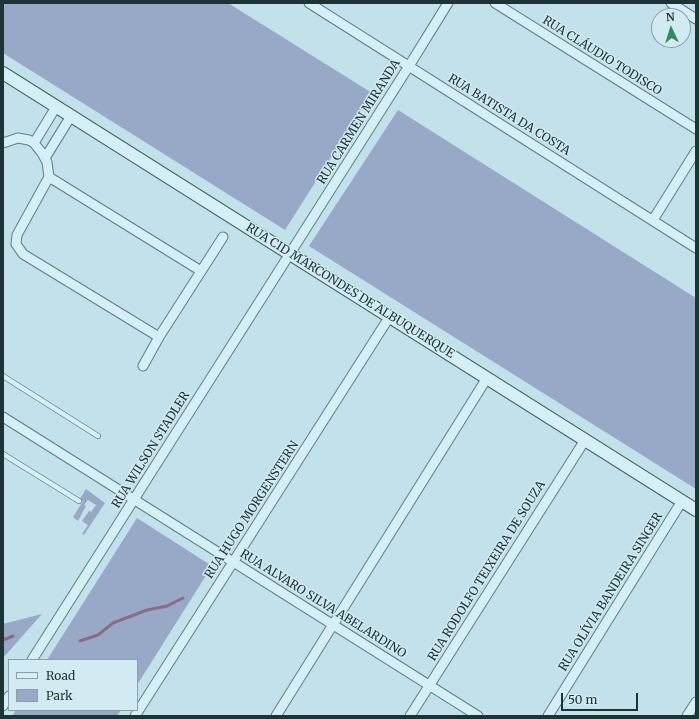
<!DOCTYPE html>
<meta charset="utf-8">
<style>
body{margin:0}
#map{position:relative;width:699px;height:719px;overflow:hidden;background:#c3e1ea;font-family:Merriweather,serif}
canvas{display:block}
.frame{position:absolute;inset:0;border:4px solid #1e3334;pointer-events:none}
.legend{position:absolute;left:8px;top:659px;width:130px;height:52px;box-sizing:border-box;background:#d2eaf2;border:1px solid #8aa1a6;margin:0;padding:5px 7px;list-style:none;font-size:12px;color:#1e3334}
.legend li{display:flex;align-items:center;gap:8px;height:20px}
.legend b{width:20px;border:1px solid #8aa1a6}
.north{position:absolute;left:651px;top:8px;width:40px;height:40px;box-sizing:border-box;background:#d2eaf2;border:1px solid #8aa1a6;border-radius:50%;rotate:356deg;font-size:11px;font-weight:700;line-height:16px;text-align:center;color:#1e3334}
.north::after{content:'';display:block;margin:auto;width:14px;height:18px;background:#318c61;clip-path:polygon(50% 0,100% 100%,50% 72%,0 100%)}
.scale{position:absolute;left:561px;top:693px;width:77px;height:18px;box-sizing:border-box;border:2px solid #1e3334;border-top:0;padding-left:5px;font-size:12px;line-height:14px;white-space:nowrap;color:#1e3334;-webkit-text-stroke:3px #d2eaf2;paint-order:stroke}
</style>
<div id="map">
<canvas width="699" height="719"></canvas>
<div class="frame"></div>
<ul class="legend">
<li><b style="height:5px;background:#d6eef5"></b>Road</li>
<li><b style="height:11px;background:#98a9c7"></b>Park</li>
</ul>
<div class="north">N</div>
<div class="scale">50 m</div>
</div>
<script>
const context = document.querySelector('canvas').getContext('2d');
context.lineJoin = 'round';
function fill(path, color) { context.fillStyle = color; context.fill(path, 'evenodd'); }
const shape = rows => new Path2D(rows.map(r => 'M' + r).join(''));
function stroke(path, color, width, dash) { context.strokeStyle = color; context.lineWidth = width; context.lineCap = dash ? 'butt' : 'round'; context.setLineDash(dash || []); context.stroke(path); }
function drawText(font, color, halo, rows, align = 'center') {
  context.font = font + ' Merriweather,serif'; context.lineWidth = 3; context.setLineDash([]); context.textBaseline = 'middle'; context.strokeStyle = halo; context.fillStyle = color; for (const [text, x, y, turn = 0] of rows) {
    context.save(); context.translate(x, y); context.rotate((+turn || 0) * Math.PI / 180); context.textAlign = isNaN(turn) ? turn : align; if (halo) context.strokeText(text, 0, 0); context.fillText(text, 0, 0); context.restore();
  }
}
fill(shape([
 [3,3,228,3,372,93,285,230,3,53],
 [398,110,696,298,696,489,309,246],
 [86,489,105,503,84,535,82,534,88,525,82,521,89,511,91,512,96,505,88,500,84,505,86,506,78,521,73,517,83,501,80,499],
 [137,518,212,566,137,685,137,660,47,660],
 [42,614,3,658,3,624],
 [16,710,121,710,117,716,12,716]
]), '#98a9c7');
stroke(shape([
 [3,640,13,636],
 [80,641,98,635,113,623,147,610,167,606,183,598]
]), '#8a6d82', 3);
const lane = shape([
 [3,376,98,436],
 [3,454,79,501]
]);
const street = shape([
 [309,3,696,248],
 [495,3,696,129],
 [671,3,696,19],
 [3,143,18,138,29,140,34,143,42,153,47,162,49,177,17,235,16,244,23,254,159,337],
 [34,143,56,107],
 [45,158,71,116],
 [49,177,201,271],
 [653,220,696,151],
 [143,366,159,337,223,237],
 [3,417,478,716],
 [32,660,409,66,448,3],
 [3,706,9,696],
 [135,716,390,316],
 [276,716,487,378],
 [410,716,585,440],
 [548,716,682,501],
 [687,716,696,702]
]);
const secondary = shape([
 [3,73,696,510]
]);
stroke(lane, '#5c8082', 6);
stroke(street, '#5c8082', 11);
stroke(secondary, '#3f6364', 14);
stroke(lane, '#d6eef5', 4.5);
stroke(street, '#d6eef5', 9);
stroke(secondary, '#d6eef5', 12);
drawText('12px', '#1e3334', '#d2eaf2', [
 ["RUA CLÁUDIO TODISCO",602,56,32],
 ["RUA BATISTA DA COSTA",509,115,32],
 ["RUA CARMEN MIRANDA",359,122,-58],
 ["RUA CID MARCONDES DE ALBUQUERQUE",350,291,32],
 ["RUA WILSON STADLER",151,450,-58],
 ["RUA HUGO MORGENSTERN",252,510,-57],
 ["RUA RODOLFO TEIXEIRA DE SOUZA",487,571,-58],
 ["RUA OLÍVIA BANDEIRA SINGER",611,592,-58],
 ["RUA ALVARO SILVA ABELARDINO",323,604,32]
]);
</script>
